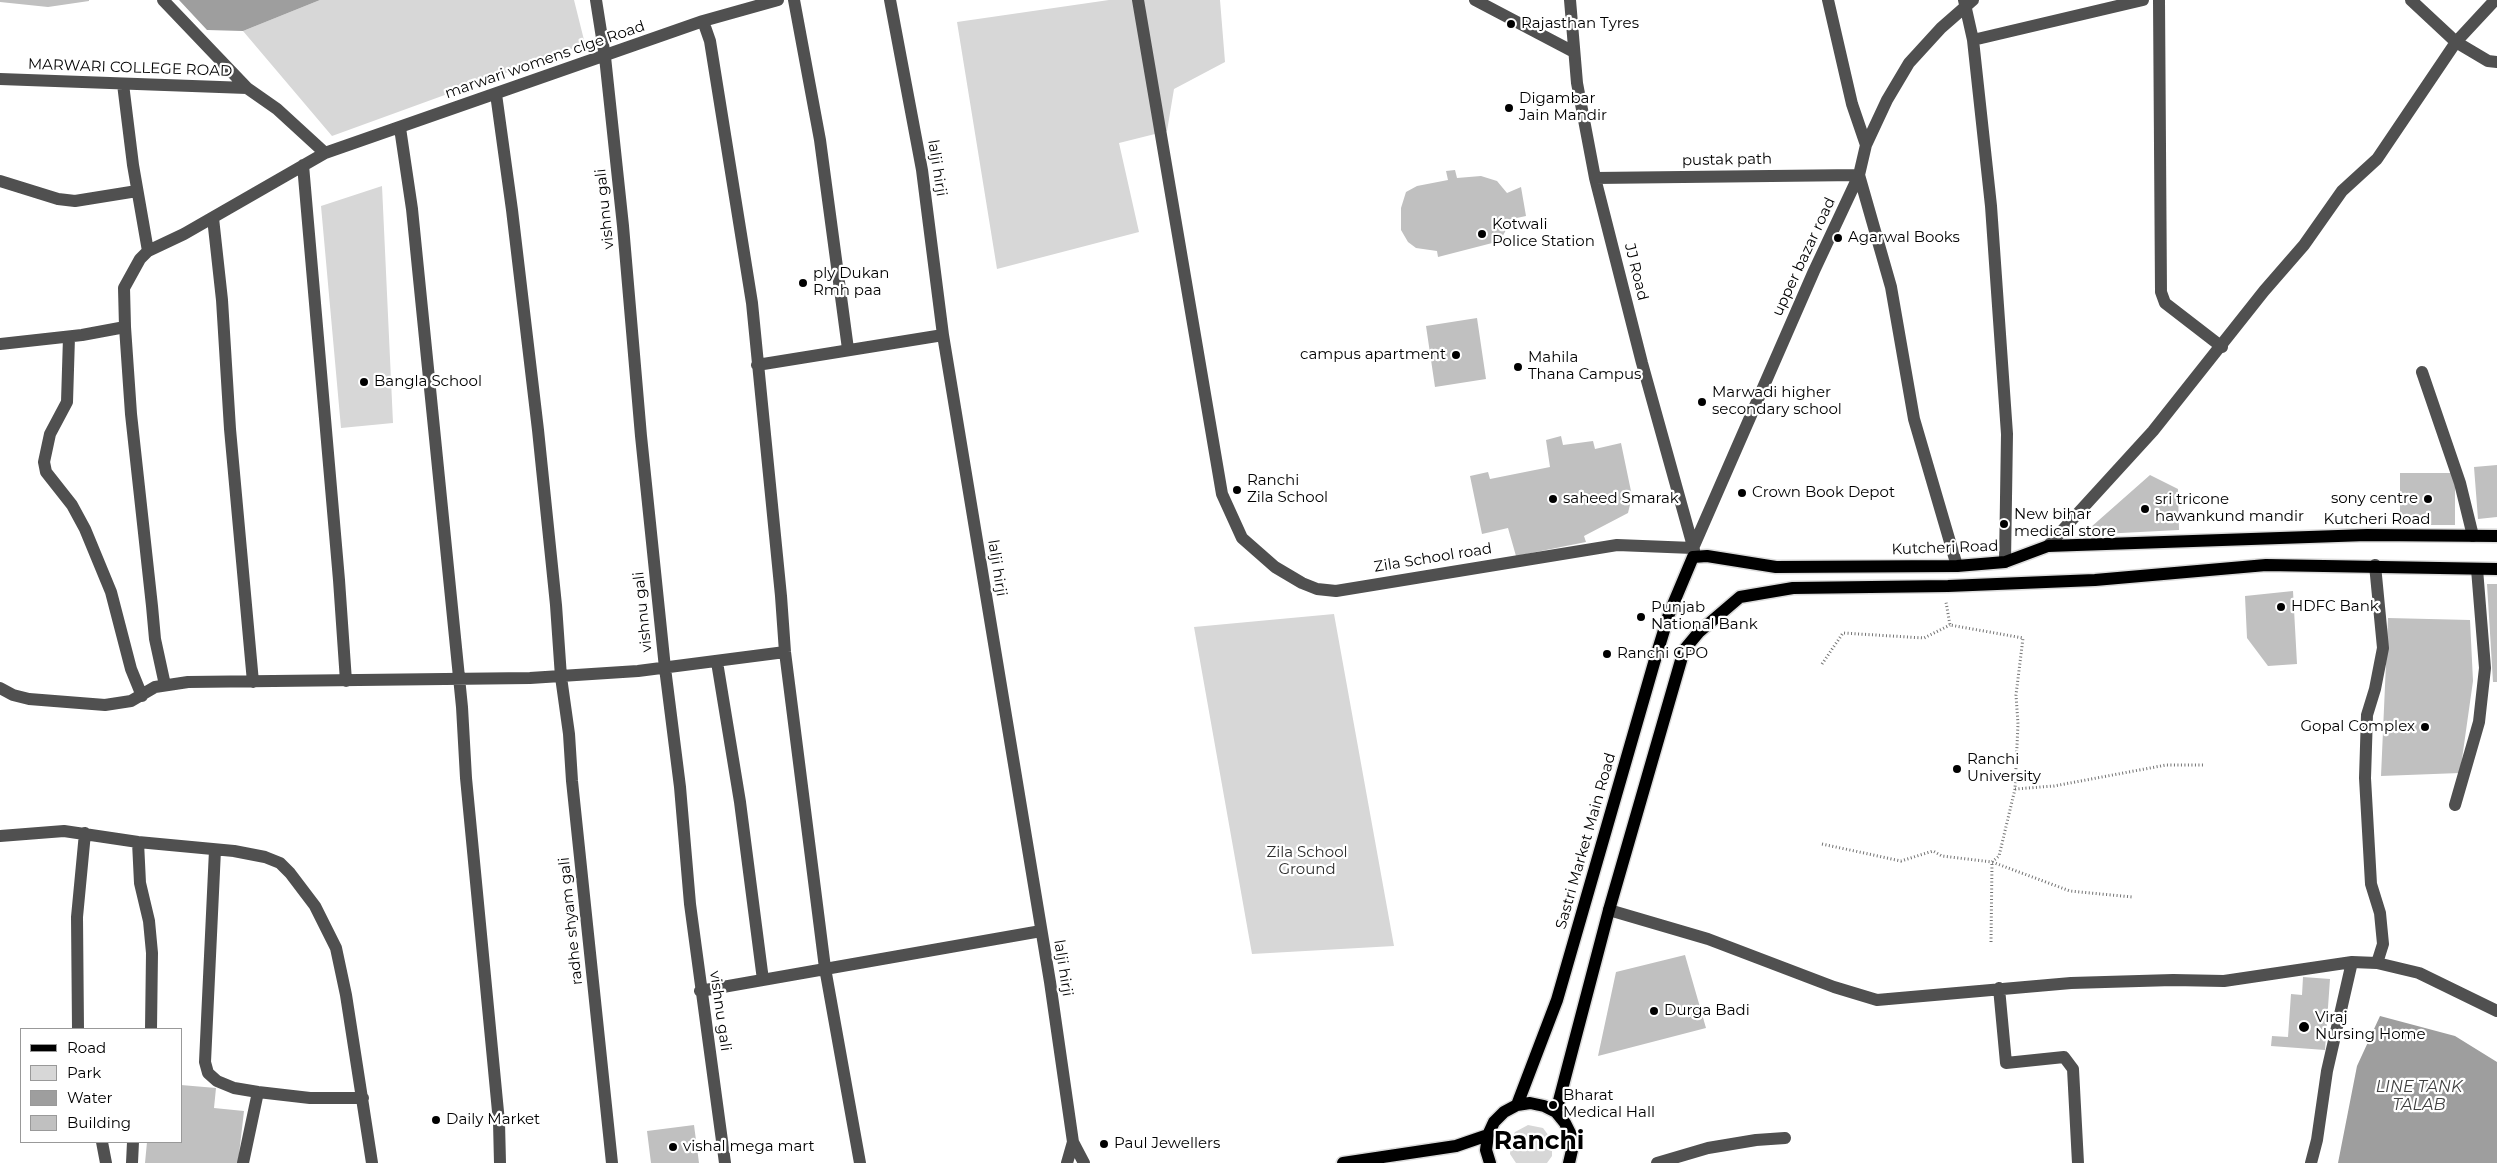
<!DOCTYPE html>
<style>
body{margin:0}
#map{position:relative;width:2497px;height:1163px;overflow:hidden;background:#fff;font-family:Montserrat,sans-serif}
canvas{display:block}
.legend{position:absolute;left:20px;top:1028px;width:162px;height:115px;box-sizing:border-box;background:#fff;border:1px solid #999;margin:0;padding:6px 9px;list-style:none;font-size:15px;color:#000}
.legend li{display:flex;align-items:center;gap:10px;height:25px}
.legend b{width:25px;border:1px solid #999}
</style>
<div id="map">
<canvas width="2497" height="1163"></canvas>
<ul class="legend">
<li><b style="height:6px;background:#000"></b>Road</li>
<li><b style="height:14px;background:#d7d7d7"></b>Park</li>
<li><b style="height:14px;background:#9e9e9e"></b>Water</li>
<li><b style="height:14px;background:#c0c0c0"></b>Building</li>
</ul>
</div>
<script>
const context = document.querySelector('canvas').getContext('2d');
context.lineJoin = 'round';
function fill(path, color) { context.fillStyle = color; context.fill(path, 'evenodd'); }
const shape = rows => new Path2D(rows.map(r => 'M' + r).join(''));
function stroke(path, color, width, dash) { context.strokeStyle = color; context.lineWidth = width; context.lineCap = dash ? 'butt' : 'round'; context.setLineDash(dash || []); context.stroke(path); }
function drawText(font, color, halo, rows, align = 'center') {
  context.font = font + ' Montserrat,sans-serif'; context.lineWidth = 4.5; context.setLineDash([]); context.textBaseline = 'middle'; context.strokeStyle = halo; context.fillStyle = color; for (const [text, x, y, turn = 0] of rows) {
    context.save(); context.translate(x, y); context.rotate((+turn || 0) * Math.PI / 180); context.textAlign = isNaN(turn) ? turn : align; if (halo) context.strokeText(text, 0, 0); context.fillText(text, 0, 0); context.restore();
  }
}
fill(shape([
 [320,0,574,0,585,44,332,136,243,31],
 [1109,0,1220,0,1225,62,1174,89,1167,131,1119,143,1139,232,997,269,957,22],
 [382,186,393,423,341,428,321,206],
 [1334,614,1394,946,1252,954,1194,627],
 [1528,1125,1543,1128,1552,1140,1552,1156,1547,1163,1516,1163,1510,1154,1511,1139,1515,1132]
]), '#d7d7d7');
fill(shape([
 [179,0,320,0,243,31,207,30],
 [2380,1016,2455,1036,2497,1062,2497,1163,2338,1163,2357,1066]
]), '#9e9e9e');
fill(shape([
 [0,0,89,0,89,1,48,7,0,2],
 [1455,170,1457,178,1481,176,1497,181,1507,193,1521,187,1526,216,1512,219,1500,241,1438,257,1437,251,1416,248,1408,242,1401,230,1401,208,1406,192,1417,186,1448,180,1446,171],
 [1477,318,1486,379,1435,387,1426,326],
 [1561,436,1563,445,1593,441,1595,449,1621,443,1632,496,1628,513,1584,536,1586,542,1516,556,1508,528,1482,534,1470,476,1488,472,1490,479,1550,467,1546,440],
 [2497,465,2497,517,2478,519,2474,467],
 [2400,473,2455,473,2455,525,2400,525],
 [2150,475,2178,489,2179,530,2082,535],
 [2487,584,2497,584,2497,682,2493,682],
 [2293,591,2297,664,2268,666,2247,638,2245,596],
 [2388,618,2470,620,2473,681,2460,773,2381,776],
 [1685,955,1706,1028,1598,1056,1616,972],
 [2303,977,2330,979,2325,1050,2271,1046,2272,1036,2288,1037,2291,994,2302,995],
 [181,1085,216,1088,214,1108,244,1111,238,1163,145,1163,147,1142,181,1142],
 [694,1125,699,1163,651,1163,647,1131]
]), '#c0c0c0');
const major = shape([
 [1517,1105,1557,1000,1654,663,1669,614,1693,557,1707,556,1776,567,1957,566,2005,562,2048,546,2367,535,2497,536],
 [1556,1112,1609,910,1684,650,1699,632,1740,597,1793,588,1948,586,2095,580,2266,565,2497,569],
 [1343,1163,1456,1146,1488,1135],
 [1490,1163,1486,1150,1488,1135,1494,1122,1504,1112,1517,1105,1530,1103,1544,1106,1556,1112,1565,1123,1571,1135,1572,1150,1569,1163]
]);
stroke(major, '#dbdbdb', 15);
stroke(shape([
 [1822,664,1843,633,1924,638,1950,625],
 [2015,789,2054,786,2166,765,2203,765],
 [1822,844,1901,861,1933,851,1942,856,1992,862,1999,856,2015,789,2018,724,2016,695,2023,638,1950,625,1946,602],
 [1991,942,1992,862,2070,891,2132,897]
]), '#727272', 3, [1, 2.5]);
stroke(shape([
 [163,0,247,88,277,109,325,153],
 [596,0,605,57,623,226,641,436,665,668,680,787,690,904,725,1163],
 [794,0,820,140,848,349],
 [890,0,922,170,943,335,1050,982,1073,1142,1084,1163],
 [1138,0,1222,494,1242,538,1275,567,1302,583,1317,589,1336,591,1617,545,1693,548],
 [1475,0,1572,51],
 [1570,0,1577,83,1595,178,1642,363,1694,550],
 [1828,0,1852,104,1866,145],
 [1964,0,1973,40,1991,206,2007,434,2005,562],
 [2159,0,2161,292,2165,303,2222,347],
 [2411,0,2456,42,2488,61,2497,62],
 [703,21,710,41,752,303,781,596,785,652,825,968,860,1163],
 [1973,40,2143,0],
 [0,79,247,88],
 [123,84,133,165,148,251],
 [496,94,512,210,538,430,556,605,561,677,569,734,572,781,612,1163],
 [400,128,412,209,462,707,466,778,499,1122,500,1163],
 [303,165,339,580,346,681],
 [1595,178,1859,175,1891,287,1914,419,1957,566],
 [0,181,58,199,75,201,137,191],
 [213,218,222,300,230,429,253,682],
 [69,337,67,402,50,434,44,462,46,472,72,505,85,529,111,592,131,669,142,696],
 [0,344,82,335,125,327],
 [757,365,943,335],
 [2422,372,2460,483,2473,536],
 [2048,546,2153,431,2264,291,2304,245,2342,191,2377,159,2456,42,2495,0],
 [1693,548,1814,271,1859,175,1866,145,1887,100,1909,63,1941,28,1973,0],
 [2375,565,2383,648,2375,689,2367,715,2365,778,2371,884,2380,913,2383,944,2377,963],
 [717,662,740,802,763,980],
 [165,685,155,639,152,606,131,414,125,327,124,288,140,259,148,251,184,234,325,153,703,21,778,0],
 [0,688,13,695,29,699,105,705,131,701,155,687,188,682,530,678,638,671,785,652],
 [2455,805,2479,722,2485,668,2477,569],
 [0,836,64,831,138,842,234,851,265,857,280,863,290,873,315,906,336,948,346,995,372,1163],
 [138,842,140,883,149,921,152,953,151,1029],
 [215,850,205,1062,208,1073,217,1081,234,1088,258,1092,310,1098,363,1098],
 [1609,910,1708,939,1834,987,1877,1000,2071,983,2173,980,2224,981,2352,962,2377,963,2419,973,2497,1011],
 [1999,988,2006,1063,2064,1057,2073,1069,2078,1163],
 [700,991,1041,931],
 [78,1029,77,917,85,833],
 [102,1142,106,1163],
 [132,1163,133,1142],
 [243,1163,258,1092],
 [1067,1163,1073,1142],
 [1657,1163,1708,1148,1756,1140,1785,1138],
 [2311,1163,2317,1140,2327,1071,2352,962]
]), '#505050', 12);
stroke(major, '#000', 12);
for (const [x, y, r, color] of [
 [1511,24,5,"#000"],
 [1509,108,5,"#000"],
 [1482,234,5,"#000"],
 [1838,238,5,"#000"],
 [803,283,5,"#000"],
 [1456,355,5,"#000"],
 [1518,367,5,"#000"],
 [364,382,5,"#000"],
 [1702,402,5,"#000"],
 [1237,490,5,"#000"],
 [1742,493,5,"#000"],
 [1553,499,5,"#000"],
 [2428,499,5,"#000"],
 [2145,509,5,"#000"],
 [2004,524,5,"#000"],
 [2281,607,5,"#000"],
 [1641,617,5,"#000"],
 [1607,654,5,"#000"],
 [2425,727,5,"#000"],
 [1957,769,5,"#000"],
 [1654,1011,5,"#000"],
 [2304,1027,6,"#000"],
 [1553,1105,5,"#000"],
 [436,1120,5,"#000"],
 [1104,1144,5,"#000"],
 [673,1147,5,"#000"]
]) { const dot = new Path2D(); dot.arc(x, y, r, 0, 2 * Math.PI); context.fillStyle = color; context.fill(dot); stroke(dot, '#fff', 2); }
drawText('15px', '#000', '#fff', [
 ["Rajasthan Tyres",1521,24],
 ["Digambar",1519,99],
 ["Jain Mandir",1519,116],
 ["Kotwali",1492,225],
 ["Police Station",1492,242],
 ["Agarwal Books",1848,238],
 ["ply Dukan",813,274],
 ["Rmh paa",813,291],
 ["campus apartment",1446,355,"right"],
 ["Mahila",1528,358],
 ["Thana Campus",1528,375],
 ["Bangla School",374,382],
 ["Marwadi higher",1712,393],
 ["secondary school",1712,410],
 ["Ranchi",1247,481],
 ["Zila School",1247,498],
 ["Crown Book Depot",1752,493],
 ["saheed Smarak",1563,499],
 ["sony centre",2418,499,"right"],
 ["sri tricone",2155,500],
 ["hawankund mandir",2155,517],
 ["New bihar",2014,515],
 ["medical store",2014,532],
 ["HDFC Bank",2291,607],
 ["Punjab",1651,608],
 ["National Bank",1651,625],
 ["Ranchi GPO",1617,654],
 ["Gopal Complex",2415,727,"right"],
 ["Ranchi",1967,760],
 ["University",1967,777],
 ["Durga Badi",1664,1011],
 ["Viraj",2315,1018],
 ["Nursing Home",2315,1035],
 ["Bharat",1563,1096],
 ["Medical Hall",1563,1113],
 ["Daily Market",446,1120],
 ["Paul Jewellers",1114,1144],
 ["vishal mega mart",683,1147]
], 'left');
drawText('15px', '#000', '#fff', [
 ["marwari womens clge Road",545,60,-19],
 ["MARWARI COLLEGE ROAD",130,68,2],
 ["pustak path",1727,160,-1],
 ["lalji hirji",937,168,81],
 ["vishnu gali",605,209,-96],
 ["upper bazar road",1804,257,-65],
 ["JJ Road",1636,272,76],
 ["Kutcheri Road",2377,520],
 ["Kutcheri Road",1945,548,-2],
 ["Zila School road",1433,558,-9],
 ["lalji hirji",997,568,81],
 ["vishnu gali",643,612,-96],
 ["Sastri Market Main Road",1586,841,-74],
 ["radhe shyam gali",571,921,-96],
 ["lalji hirji",1063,968,81],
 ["vishnu gali",720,1011,82]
]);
drawText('15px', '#2e2e2e', '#fff', [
 ["Zila School",1307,853],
 ["Ground",1307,870]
]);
drawText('italic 16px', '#3f3f3f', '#fff', [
 ["LINE TANK",2419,1087],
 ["TALAB",2419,1105]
]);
drawText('bold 25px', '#000', '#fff', [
 ["Ranchi",1539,1142]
]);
</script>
